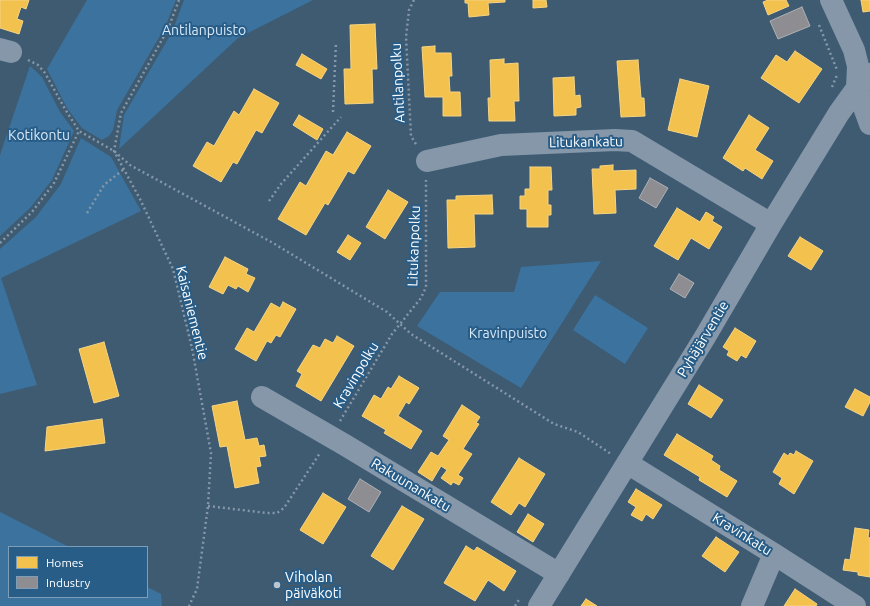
<!DOCTYPE html>
<meta charset="utf-8">
<style>
body{margin:0}
#map{position:relative;width:870px;height:606px;overflow:hidden;background:#3e5b72;font-family:Ubuntu,sans-serif}
canvas{display:block}
.legend{position:absolute;left:8px;top:546px;width:140px;height:52px;box-sizing:border-box;background:#285d88;border:1px solid #7e9eb8;margin:0;padding:5px 7px;list-style:none;font-size:12px;color:#fff}
.legend li{display:flex;align-items:center;gap:8px;height:20px}
.legend b{width:20px;border:1px solid #7e9eb8}
</style>
<div id="map">
<canvas width="870" height="606"></canvas>
<ul class="legend">
<li><b style="height:11px;background:#f2c14e"></b>Homes</li>
<li><b style="height:11px;background:#8d8d92"></b>Industry</li>
</ul>
</div>
<script>
const context = document.querySelector('canvas').getContext('2d');
context.lineJoin = 'round';
function fill(path, color) { context.fillStyle = color; context.fill(path, 'evenodd'); }
const shape = rows => new Path2D(rows.map(r => 'M' + r).join(''));
function stroke(path, color, width, dash) { context.strokeStyle = color; context.lineWidth = width; context.lineCap = dash ? 'butt' : 'round'; context.setLineDash(dash || []); context.stroke(path); }
function drawText(font, color, halo, rows, align = 'center') {
  context.font = font + ' Ubuntu,sans-serif'; context.lineWidth = 4; context.setLineDash([]); context.textBaseline = 'middle'; context.strokeStyle = halo; context.fillStyle = color; for (const [text, x, y, turn = 0] of rows) {
    context.save(); context.translate(x, y); context.rotate((+turn || 0) * Math.PI / 180); context.textAlign = isNaN(turn) ? turn : align; if (halo) context.strokeText(text, 0, 0); context.fillText(text, 0, 0); context.restore();
  }
}
fill(shape([
 [87,0,176,0,165,27,117,110,113,130,109,136,102,140,82,128,67,108,47,69],
 [184,0,313,0,238,38,119,149,124,115,172,32],
 [30,66,42,77,60,112,74,131,52,180,31,207,0,236,0,155],
 [81,138,111,157,141,211,1,278,37,385,0,394,0,249,36,217,61,184],
 [601,261,521,388,417,326,440,292,514,292,521,267],
 [595,295,648,328,625,364,573,330],
 [0,512,69,547,9,547,9,597,147,597,147,587,161,594,162,606,0,606]
]), '#3c739e');
const homes = shape([
 [0,0,29,0,26,9,21,7,17,19,23,21,19,34,0,28,0,0],
 [465,0,505,0,505,2,488,3,489,15,469,17,468,3,465,3,465,0],
 [533,0,546,0,547,7,533,8,533,0],
 [768,0,786,0,789,6,768,15,763,2,768,0],
 [861,0,870,0,870,11,863,12,861,0],
 [375,24,377,69,372,69,373,103,345,104,344,69,351,69,350,25,375,24],
 [435,46,435,53,451,53,452,76,449,76,450,92,460,92,461,116,443,116,443,97,425,97,422,47,435,46],
 [795,51,822,69,799,103,761,78,776,55,787,62,795,51],
 [302,54,327,69,321,79,296,65,302,54],
 [504,59,504,64,518,63,519,101,514,101,515,121,489,121,488,98,491,98,490,60,504,59],
 [638,60,641,98,644,98,645,116,621,117,617,61,638,60],
 [574,77,575,96,580,95,581,107,576,108,576,115,554,116,553,78,574,77],
 [680,79,709,86,697,137,668,130,680,79],
 [254,89,279,103,262,133,256,130,237,164,233,162,221,182,193,166,207,142,214,146,234,111,239,115,254,89],
 [299,115,323,129,317,140,293,125,299,115],
 [749,115,769,128,755,150,773,161,762,179,745,168,743,171,723,158,749,115],
 [347,132,371,146,354,174,348,171,328,205,325,203,306,235,278,219,300,182,306,186,326,151,333,155,347,132],
 [613,165,613,171,636,170,636,189,615,190,616,213,594,214,592,169,600,169,600,166,613,165],
 [530,167,551,167,552,190,548,190,548,205,551,205,551,215,548,215,548,227,527,227,527,209,520,209,520,196,525,196,525,189,530,189,530,167],
 [388,190,408,202,385,239,366,227,388,190],
 [492,195,493,214,474,214,475,247,448,248,447,200,456,200,456,196,492,195],
 [677,208,700,222,706,212,714,217,712,221,722,227,709,249,691,238,678,260,654,246,677,208],
 [348,235,361,243,350,260,337,252,348,235],
 [800,237,823,251,811,270,788,256,800,237],
 [225,257,248,269,246,274,255,278,248,292,238,286,236,289,228,285,223,294,209,287,225,257],
 [283,302,296,309,280,337,276,335,271,343,267,341,256,361,235,349,247,328,254,332,271,303,280,308,283,302],
 [735,328,756,341,746,358,741,355,737,361,727,355,729,351,723,347,735,328],
 [337,336,354,346,321,401,296,386,302,374,297,371,313,345,320,348,325,339,333,343,337,336],
 [104,342,119,396,94,403,79,349,104,342],
 [399,376,419,388,409,404,406,402,398,416,422,431,411,449,384,433,386,430,362,416,374,395,381,399,388,387,391,389,399,376],
 [699,385,723,400,711,418,688,404,699,385],
 [855,389,870,397,870,402,863,416,845,407,855,389],
 [237,401,245,440,257,438,259,446,264,445,266,456,259,457,261,466,256,467,259,483,235,488,227,446,220,447,212,406,237,401],
 [462,405,480,417,476,423,479,424,463,449,472,454,458,475,463,478,459,485,453,482,451,485,441,478,447,470,441,466,432,481,418,472,431,452,438,456,449,440,443,436,462,405],
 [102,419,105,443,45,451,47,427,102,419],
 [677,434,713,456,711,460,720,466,719,470,737,481,727,497,699,480,700,477,664,455,677,434],
 [796,451,813,461,794,494,779,484,782,478,773,472,784,453,788,456,790,453,794,455,796,451],
 [519,458,545,474,525,507,519,503,511,515,491,502,519,458],
 [636,489,662,505,653,519,646,514,642,521,631,515,636,507,628,502,636,489],
 [323,493,346,507,323,544,300,530,323,493],
 [402,506,424,519,393,570,371,556,402,506],
 [528,514,544,524,533,542,517,532,528,514],
 [855,528,869,530,868,537,870,538,870,577,858,575,858,572,843,570,845,559,850,560,855,528],
 [716,537,739,552,725,572,702,556,716,537],
 [466,546,474,551,477,547,516,571,504,591,488,580,475,601,444,583,466,546],
 [795,589,817,604,816,606,784,606,795,589],
 [586,599,597,606,581,606,586,599]
]);
fill(homes, '#f2c14e');
stroke(homes, '#f6d483', 1);
const industry = shape([
 [802,7,810,26,778,39,770,21,802,7],
 [650,178,668,188,656,208,639,198,650,178],
 [679,274,694,283,685,298,670,289,679,274],
 [360,479,381,492,369,512,348,499,360,479]
]);
fill(industry, '#8d8d92');
stroke(industry, '#afafb3', 1);
stroke(shape([
 [179,0,168,29,121,113,114,151,140,199,173,269,192,348,211,453,208,506,197,589,189,606],
 [414,0,409,10,406,37,411,136,417,146],
 [819,25,837,70],
 [28,60,38,65,45,73,65,109,79,131,114,151,130,165,273,243,387,312,411,334,554,424,578,432,611,454],
 [832,87,837,75],
 [333,112,336,42],
 [269,201,281,184,341,117],
 [87,213,104,185,124,169],
 [0,243,32,212,54,183,79,131],
 [340,421,392,334,421,298,426,287,426,180],
 [208,506,267,513,277,513,284,508,320,453],
 [515,606,520,598]
]), '#8597a8', 2.5, [2, 3]);
stroke(shape([
 [831,0,854,50,858,66,857,88,870,124],
 [0,49,11,52],
 [427,161,501,145,615,140,632,141,771,224],
 [262,397,345,445,559,574],
 [627,463,774,554,855,606],
 [539,606,705,337,771,224,839,113,857,88,870,74],
 [752,606,774,554]
]), '#8597a8', 22);
for (const [x, y, r, color] of [
 [277,585,4,"#bbc6ce"]
]) { const dot = new Path2D(); dot.arc(x, y, r, 0, 2 * Math.PI); context.fillStyle = color; context.fill(dot); stroke(dot, '#285d88', 1.5); }
drawText('14px', '#d8e9f7', '#285d88', [
 ["Antilanpuisto",204,30],
 ["Kotikontu",39,135],
 ["Kravinpuisto",508,333]
]);
drawText('14px', '#fff', '#285d88', [
 ["Antilanpolku",398,83,-93],
 ["Litukankatu",586,142,-1],
 ["Litukanpolku",414,246,-88],
 ["Kaisaniementie",192,313,76],
 ["Pyhäjärventie",703,339,-59],
 ["Kravinpolku",356,375,-59],
 ["Rakuunankatu",411,485,31],
 ["Kravinkatu",742,534,32]
]);
drawText('14px', '#fff', '#285d88', [
 ["Viholan",285,577],
 ["päiväkoti",285,593]
], 'left');
</script>
